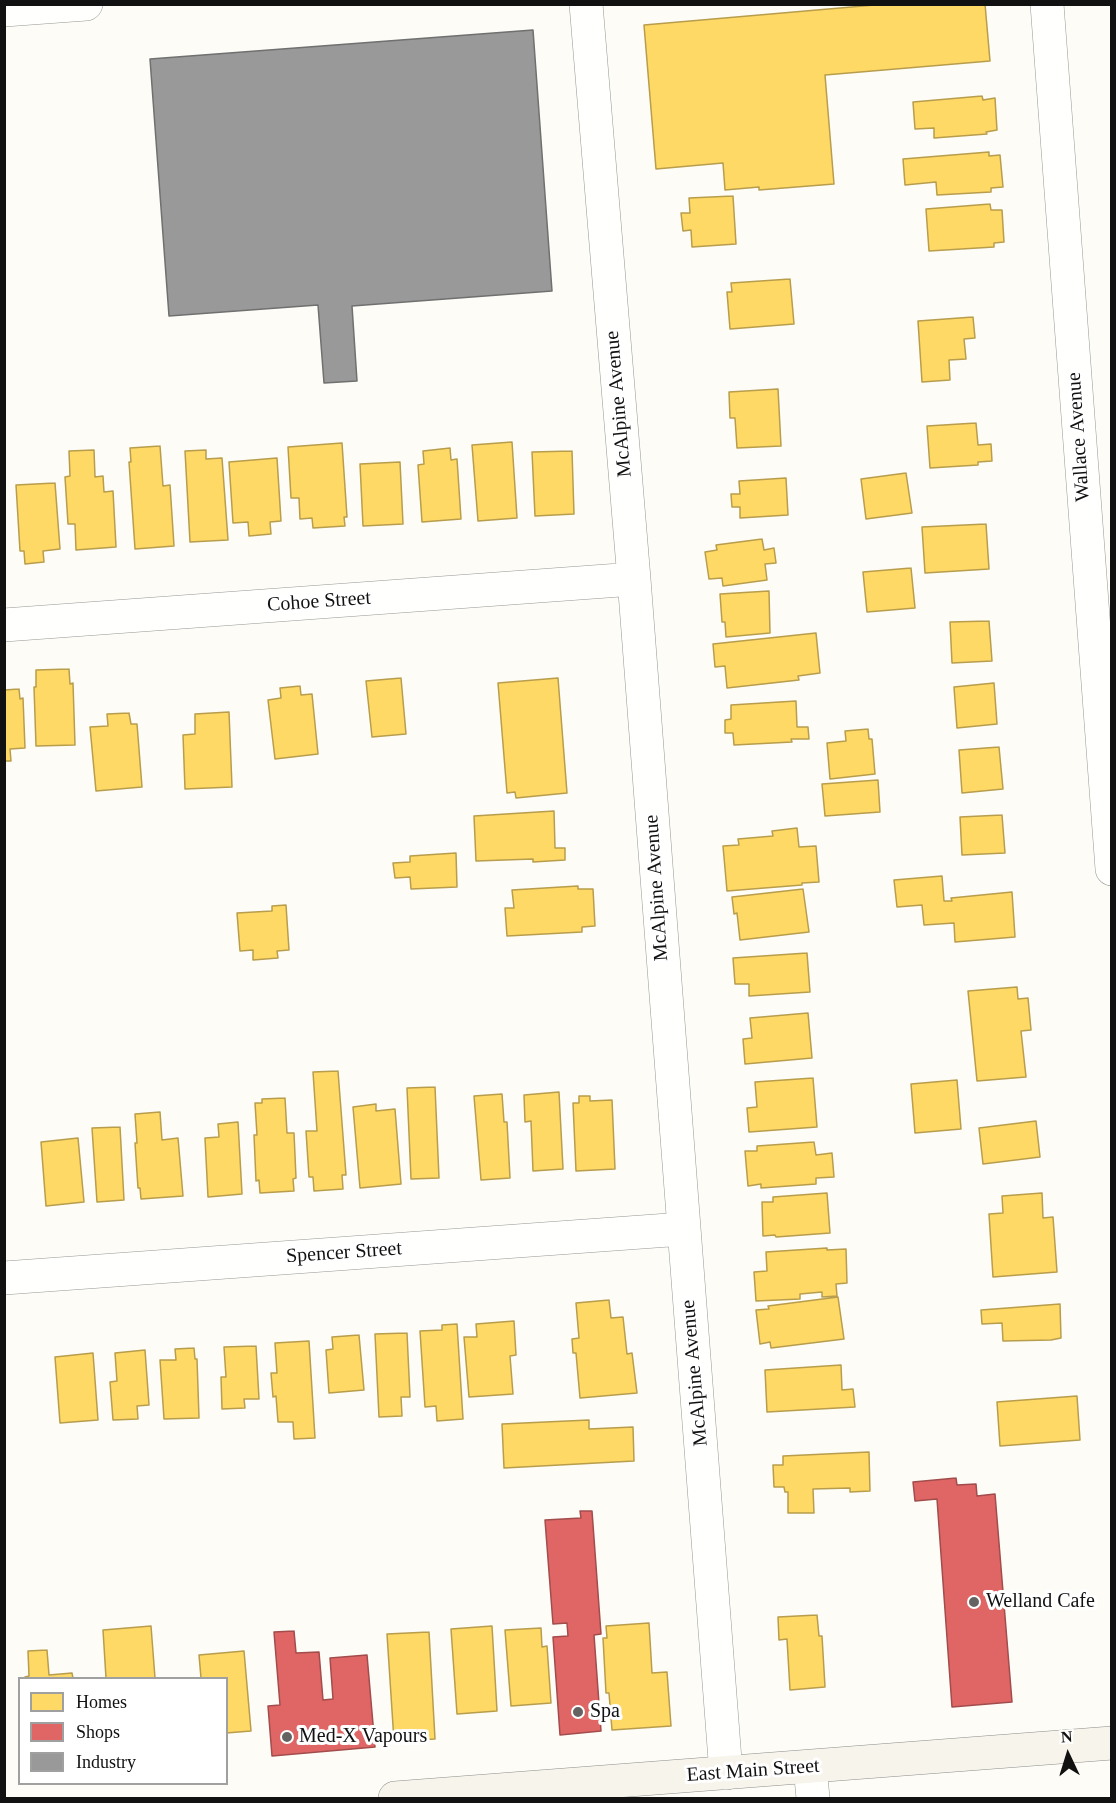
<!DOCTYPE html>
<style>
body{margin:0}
#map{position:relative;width:1116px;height:1803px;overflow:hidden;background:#fdfcf7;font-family:"Times New Roman",serif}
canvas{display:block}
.frame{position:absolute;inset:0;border:6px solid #111;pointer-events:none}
.legend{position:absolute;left:18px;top:1677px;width:210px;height:108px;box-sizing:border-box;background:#fff;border:2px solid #a0a0a0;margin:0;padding:8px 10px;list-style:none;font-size:18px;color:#111}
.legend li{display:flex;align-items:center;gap:12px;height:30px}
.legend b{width:30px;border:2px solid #a0a0a0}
.north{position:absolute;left:1038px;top:1725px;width:60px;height:60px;-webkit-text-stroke:4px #fff;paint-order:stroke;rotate:356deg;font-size:16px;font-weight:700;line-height:24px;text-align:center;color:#111}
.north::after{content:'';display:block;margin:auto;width:21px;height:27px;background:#111;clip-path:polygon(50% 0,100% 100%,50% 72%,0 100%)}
</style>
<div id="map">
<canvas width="1116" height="1803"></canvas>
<div class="frame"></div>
<ul class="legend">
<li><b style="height:16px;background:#ffd966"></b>Homes</li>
<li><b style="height:16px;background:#e06666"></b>Shops</li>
<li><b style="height:16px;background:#999"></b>Industry</li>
</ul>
<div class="north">N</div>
</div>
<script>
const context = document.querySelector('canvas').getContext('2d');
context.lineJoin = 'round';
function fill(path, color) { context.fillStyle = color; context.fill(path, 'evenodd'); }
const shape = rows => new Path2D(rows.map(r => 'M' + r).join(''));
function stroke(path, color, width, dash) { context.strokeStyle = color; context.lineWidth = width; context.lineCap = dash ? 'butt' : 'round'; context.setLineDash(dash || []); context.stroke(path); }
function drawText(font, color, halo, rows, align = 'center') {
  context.font = font + ' "Times New Roman",serif'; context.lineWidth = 6; context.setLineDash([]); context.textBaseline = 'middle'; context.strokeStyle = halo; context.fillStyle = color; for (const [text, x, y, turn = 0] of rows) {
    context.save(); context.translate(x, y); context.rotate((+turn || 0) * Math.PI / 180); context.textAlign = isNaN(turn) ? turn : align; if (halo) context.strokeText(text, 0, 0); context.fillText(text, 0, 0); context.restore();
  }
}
const homes = shape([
 [886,4,985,4,990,61,825,75,834,184,759,190,759,187,725,190,723,163,656,169,644,25,886,4],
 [982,96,983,100,995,98,997,130,986,132,987,134,934,138,934,128,915,129,913,102,982,96],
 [989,152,989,156,1000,155,1003,187,991,188,991,192,937,195,936,182,905,185,903,159,989,152],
 [733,196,736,244,692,247,691,230,683,231,681,213,690,213,689,198,733,196],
 [990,204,991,210,1002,210,1004,242,994,243,994,247,929,251,926,209,990,204],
 [790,279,794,324,730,329,727,292,732,292,731,283,790,279],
 [973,317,975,338,964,339,966,359,949,360,950,380,922,382,918,321,973,317],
 [778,389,781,446,737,448,735,418,730,418,729,392,778,389],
 [976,423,978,445,991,444,992,461,978,462,978,465,930,468,927,426,976,423],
 [512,442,517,518,478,521,472,445,512,442],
 [342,443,347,517,344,517,345,526,313,528,312,518,300,519,299,498,291,498,288,447,342,443],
 [160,446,163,486,170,485,174,546,135,549,129,462,131,462,130,448,160,446],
 [450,448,451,460,457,459,461,519,422,522,418,465,424,464,423,451,450,448],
 [94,450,95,477,103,476,104,492,113,491,116,547,76,550,75,524,68,524,65,477,70,476,69,451,94,450],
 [206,450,206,459,222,458,228,540,190,542,185,451,206,450],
 [572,451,574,514,535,516,532,452,572,451],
 [277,458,281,521,270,522,271,534,249,536,248,522,233,523,229,462,277,458],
 [400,462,403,524,363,526,360,464,400,462],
 [906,473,912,513,866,519,861,479,906,473],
 [786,478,788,515,740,518,740,507,732,507,731,494,740,494,739,481,786,478],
 [55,483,60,549,43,551,44,562,25,564,24,551,20,551,16,485,55,483],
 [986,524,989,569,925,573,922,527,986,524],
 [762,539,764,550,774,548,776,563,765,564,767,580,723,586,722,578,709,579,705,552,717,550,716,545,762,539],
 [911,568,915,608,867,612,863,572,911,568],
 [769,591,770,633,726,637,725,622,722,622,720,594,769,591],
 [989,621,992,661,952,663,950,622,989,621],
 [816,633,820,673,798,676,799,680,727,688,725,666,715,667,713,644,816,633],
 [69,669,70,684,73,683,75,745,36,746,34,687,36,687,36,670,69,669],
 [401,678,406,734,372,737,366,681,401,678],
 [558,678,567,793,516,798,515,792,507,793,498,683,558,678],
 [994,683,997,724,957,728,954,687,994,683],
 [300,686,301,695,312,694,318,754,275,759,268,700,281,698,280,688,300,686],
 [19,689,20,699,23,698,25,748,10,749,11,761,4,761,4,690,19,689],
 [796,701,797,727,808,727,809,739,791,739,792,742,734,745,733,733,725,733,725,720,731,719,731,705,796,701],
 [229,712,232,787,185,789,183,735,195,734,195,714,229,712],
 [129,713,131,724,137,724,142,787,96,791,90,727,108,726,107,714,129,713],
 [868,729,869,739,872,739,875,774,830,779,827,743,846,741,845,731,868,729],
 [999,747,1003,789,962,793,959,750,999,747],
 [878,780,880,812,825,816,822,784,878,780],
 [554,811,555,848,565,848,565,860,533,862,533,859,476,861,474,816,554,811],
 [1002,815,1005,853,962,855,960,817,1002,815],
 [797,828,799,847,816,846,819,882,802,883,802,885,727,891,723,846,739,845,738,839,773,836,772,831,797,828],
 [456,853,457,887,411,889,410,877,395,878,393,863,410,862,410,856,456,853],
 [942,876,944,901,952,901,951,898,1012,892,1015,937,955,942,954,923,924,925,922,905,897,907,894,880,942,876],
 [578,886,578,889,593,889,595,926,582,927,582,932,507,936,505,908,514,908,512,890,578,886],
 [803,889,809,932,740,940,737,913,734,914,732,897,803,889],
 [286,905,289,950,277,951,278,958,253,960,253,950,240,951,237,913,272,911,272,906,286,905],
 [807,953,810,992,749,996,749,984,735,984,733,958,807,953],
 [1017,987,1018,999,1028,998,1031,1030,1021,1031,1026,1077,977,1081,968,991,1017,987],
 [808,1013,812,1058,745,1064,743,1039,752,1038,750,1018,808,1013],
 [338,1071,346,1175,342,1175,343,1189,314,1191,313,1177,309,1177,306,1131,317,1131,313,1072,338,1071],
 [813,1078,817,1127,749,1132,747,1108,757,1107,755,1082,813,1078],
 [957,1080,961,1129,915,1133,911,1084,957,1080],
 [435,1087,439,1178,411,1179,407,1088,435,1087],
 [559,1092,563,1169,533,1171,531,1121,525,1122,524,1095,559,1092],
 [502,1094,504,1122,507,1122,510,1178,481,1180,474,1096,502,1094],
 [579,1096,590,1096,590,1101,612,1100,615,1169,576,1171,573,1103,579,1103,579,1096],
 [285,1098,287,1133,294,1133,296,1178,293,1179,294,1191,260,1193,259,1180,256,1181,254,1135,257,1135,255,1103,262,1103,262,1099,285,1098],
 [376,1104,376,1111,395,1109,401,1184,360,1188,353,1107,376,1104],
 [160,1112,162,1140,178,1138,183,1196,141,1199,140,1188,138,1188,135,1143,137,1143,135,1114,160,1112],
 [1036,1121,1040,1157,983,1164,979,1128,1036,1121],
 [238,1122,242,1194,208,1197,205,1138,219,1137,218,1124,238,1122],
 [120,1127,124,1200,97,1202,92,1128,120,1127],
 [78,1138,84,1202,46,1206,41,1142,78,1138],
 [814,1142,816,1155,832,1153,834,1177,816,1178,816,1184,761,1188,761,1184,748,1186,745,1151,757,1151,757,1146,814,1142],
 [827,1193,830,1233,776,1237,775,1235,763,1236,762,1202,773,1202,773,1197,827,1193],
 [1042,1193,1043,1218,1053,1217,1057,1272,993,1277,989,1214,1003,1213,1002,1196,1042,1193],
 [827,1248,827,1250,846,1249,847,1283,836,1284,837,1296,822,1297,822,1292,800,1294,800,1299,756,1301,754,1272,767,1271,766,1252,827,1248],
 [838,1297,844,1339,771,1348,770,1342,760,1344,756,1310,769,1309,768,1306,838,1297],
 [609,1300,611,1318,623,1317,627,1354,632,1353,637,1393,580,1398,576,1353,573,1353,572,1339,579,1338,576,1303,609,1300],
 [1060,1304,1061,1338,1051,1340,1003,1341,1002,1323,982,1324,981,1310,1060,1304],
 [514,1321,516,1355,510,1356,513,1394,469,1397,464,1337,477,1337,476,1324,514,1321],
 [457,1324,463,1419,437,1421,436,1406,425,1407,420,1331,442,1330,442,1325,457,1324],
 [407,1333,410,1397,401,1397,402,1416,379,1417,375,1334,407,1333],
 [359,1335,364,1390,329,1393,326,1350,333,1349,332,1337,359,1335],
 [309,1341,315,1438,294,1439,293,1422,278,1422,276,1396,273,1397,271,1373,277,1373,275,1343,309,1341],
 [256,1346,259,1399,244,1399,245,1408,222,1409,221,1377,226,1377,224,1347,256,1346],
 [194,1348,195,1359,197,1359,199,1418,164,1419,160,1360,176,1360,175,1349,194,1348],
 [145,1350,149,1405,137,1406,138,1419,113,1420,110,1382,117,1381,115,1353,145,1350],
 [93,1353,98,1420,60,1423,55,1357,93,1353],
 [841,1365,842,1390,853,1389,855,1407,767,1412,765,1370,841,1365],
 [1077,1396,1080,1440,1000,1446,997,1402,1077,1396],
 [589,1420,589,1429,633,1427,634,1461,504,1468,502,1424,589,1420],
 [869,1452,870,1491,850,1492,850,1488,813,1489,814,1513,788,1513,788,1492,785,1492,784,1487,774,1487,773,1465,783,1465,783,1456,869,1452],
 [817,1615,819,1636,822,1636,825,1687,790,1690,787,1639,779,1640,778,1617,817,1615],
 [649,1623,652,1673,667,1672,671,1726,612,1730,609,1693,606,1693,603,1638,607,1638,606,1626,649,1623],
 [151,1626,155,1678,106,1678,103,1630,151,1626],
 [492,1626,497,1711,457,1714,451,1629,492,1626],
 [541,1628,542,1647,547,1646,551,1703,511,1706,505,1630,541,1628],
 [429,1632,435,1739,394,1741,387,1634,429,1632],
 [47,1650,49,1675,72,1673,73,1678,25,1678,25,1677,29,1676,28,1651,47,1650],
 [244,1651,251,1731,226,1733,226,1678,201,1678,199,1655,244,1651]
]);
fill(homes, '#ffd966');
stroke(homes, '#b89d4c', 1.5);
const shops = shape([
 [956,1478,957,1485,976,1484,977,1496,995,1494,1012,1702,952,1707,937,1499,915,1501,913,1482,956,1478],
 [580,1511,592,1511,601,1634,594,1635,601,1731,560,1735,553,1637,568,1636,567,1623,553,1624,545,1520,581,1518,580,1511],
 [294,1631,296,1653,319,1652,323,1700,333,1699,330,1658,367,1655,375,1747,272,1756,268,1706,280,1705,274,1632,294,1631]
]);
fill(shops, '#e06666');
stroke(shops, '#a24c4c', 1.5);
const industry = shape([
 [533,30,552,291,352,306,357,381,324,383,318,305,169,316,150,59,533,30]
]);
fill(industry, '#999');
stroke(industry, '#707070', 1.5);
const minor = shape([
 [586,4,634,579,726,1773],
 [1047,4,1112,869],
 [4,10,86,4],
 [4,625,634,579],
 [4,1278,683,1229],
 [810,1767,813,1798]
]);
const secondary = shape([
 [395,1798,1112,1743]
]);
stroke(minor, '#979795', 34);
stroke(secondary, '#8e8d8b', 34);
stroke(minor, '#fffffe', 33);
stroke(secondary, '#f6f4eb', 33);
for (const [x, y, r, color] of [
 [974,1602,6,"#646362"],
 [578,1712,6,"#646362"],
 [287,1737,6,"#646362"]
]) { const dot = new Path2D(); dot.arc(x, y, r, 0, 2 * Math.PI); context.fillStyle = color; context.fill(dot); stroke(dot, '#fff', 2); }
drawText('20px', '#111', '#fff', [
 ["McAlpine Avenue",619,404,-95],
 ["Wallace Avenue",1079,437,-94],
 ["Cohoe Street",319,602,-4],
 ["McAlpine Avenue",657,888,-94],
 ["Spencer Street",344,1253,-4],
 ["McAlpine Avenue",695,1373,-95],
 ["East Main Street",753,1771,-4]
]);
drawText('20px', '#111', '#fff', [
 ["Welland Cafe",986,1602],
 ["Spa",590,1712],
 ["Med-X Vapours",299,1737]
], 'left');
</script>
